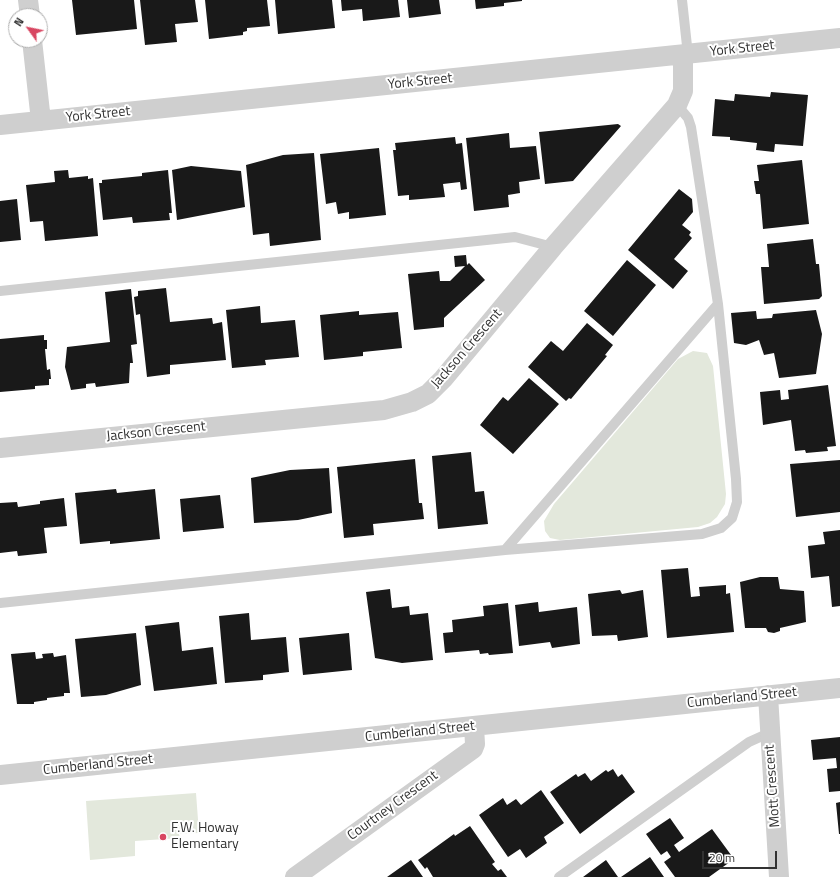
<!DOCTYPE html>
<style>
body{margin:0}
#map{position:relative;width:840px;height:877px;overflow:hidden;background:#fff;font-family:"Titillium Web",sans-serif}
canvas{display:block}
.north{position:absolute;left:8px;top:8px;width:40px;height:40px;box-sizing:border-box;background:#fff;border:1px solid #adadad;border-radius:50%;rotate:303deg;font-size:11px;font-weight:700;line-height:16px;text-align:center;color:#323232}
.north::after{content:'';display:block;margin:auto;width:14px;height:18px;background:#d84661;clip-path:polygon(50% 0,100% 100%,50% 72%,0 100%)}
.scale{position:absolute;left:702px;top:851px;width:75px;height:18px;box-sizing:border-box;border:2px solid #323232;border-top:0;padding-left:5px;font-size:12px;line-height:14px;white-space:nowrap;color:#323232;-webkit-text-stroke:3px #fff;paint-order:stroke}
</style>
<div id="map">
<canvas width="840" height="877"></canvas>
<div class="north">N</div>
<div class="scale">20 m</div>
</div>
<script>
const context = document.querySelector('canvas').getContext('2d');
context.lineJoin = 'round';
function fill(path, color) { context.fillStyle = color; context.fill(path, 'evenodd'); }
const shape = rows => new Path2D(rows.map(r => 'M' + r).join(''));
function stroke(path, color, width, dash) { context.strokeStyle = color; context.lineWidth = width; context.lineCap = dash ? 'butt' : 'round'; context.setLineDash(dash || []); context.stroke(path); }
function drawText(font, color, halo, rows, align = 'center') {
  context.font = font + ' "Titillium Web",sans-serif'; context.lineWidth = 4; context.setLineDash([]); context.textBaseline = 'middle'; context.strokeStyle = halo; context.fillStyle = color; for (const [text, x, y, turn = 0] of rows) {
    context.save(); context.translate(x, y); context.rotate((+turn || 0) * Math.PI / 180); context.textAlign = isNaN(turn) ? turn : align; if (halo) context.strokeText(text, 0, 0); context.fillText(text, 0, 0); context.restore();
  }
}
fill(shape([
 [693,351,707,353,713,366,726,494,725,504,717,517,710,523,698,527,560,540,550,538,545,531,544,521,554,504,678,359],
 [196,793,199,833,179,834,180,838,135,841,135,856,90,860,86,801]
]), '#e3e8dc');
fill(shape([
 [72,0,134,0,137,29,76,35],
 [140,0,195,0,198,22,175,24,177,42,145,45],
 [205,0,267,0,270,26,247,28,247,31,243,32,243,35,209,39],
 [275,0,332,0,335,28,278,34],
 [341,0,398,0,400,17,363,21,362,9,342,11],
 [407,0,439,0,441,14,409,18],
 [475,0,522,0,522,1,504,3,504,6,476,9],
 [771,92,808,95,803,146,775,144,774,152,756,150,757,143,730,140,730,137,712,136,715,99,734,101,735,94,770,97],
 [618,124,621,126,573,181,545,184,539,132],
 [509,133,510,148,536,146,540,179,519,182,520,193,508,195,509,207,474,211,466,138],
 [455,137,456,144,462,143,467,189,461,190,460,182,443,184,445,197,409,200,409,195,398,196,393,150,396,150,395,143],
 [379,148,386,215,349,219,349,212,338,214,336,202,326,204,320,154],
 [314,153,321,240,270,246,269,233,253,235,246,165,283,155],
 [802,160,809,224,763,229,760,194,756,194,754,181,759,181,757,165],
 [191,166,241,171,245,207,177,220,172,170],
 [68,170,69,178,88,176,88,179,93,178,98,236,45,241,43,221,30,222,26,185,55,182,54,171],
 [168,170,172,213,169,213,170,220,133,223,132,217,103,220,99,183,102,183,102,180,142,176,142,173],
 [679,189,692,199,693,212,682,225,691,232,689,235,692,238,674,259,688,271,673,289,628,250],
 [17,199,21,240,0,242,0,201],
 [813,239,816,264,819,264,822,296,819,299,764,304,761,267,769,267,767,244],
 [466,255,467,265,469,263,485,280,444,318,444,327,414,330,408,274,439,271,440,281,450,281,465,266,455,267,454,256],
 [627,260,656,285,613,336,584,311],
 [166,288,170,322,212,318,213,324,222,322,226,360,170,365,170,374,147,377,140,314,136,315,134,297,138,296,138,291],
 [131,289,137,344,131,345,133,363,130,363,129,383,96,387,95,383,86,384,86,388,71,390,65,367,67,347,110,342,105,292],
 [260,306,261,323,295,320,299,357,265,360,266,365,232,368,226,310],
 [816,310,822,334,816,374,779,378,774,353,764,355,759,340,746,345,734,343,731,313,756,311,757,319,772,318,773,314],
 [359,311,359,315,398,312,402,348,363,352,363,356,324,360,320,315],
 [587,323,613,345,605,355,607,356,571,399,569,398,566,401,528,367,551,341,563,351],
 [44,335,44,340,47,340,47,349,45,349,47,370,50,369,51,379,49,379,49,385,35,386,35,389,0,392,0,339],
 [529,378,559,404,513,454,480,425,503,397,508,401],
 [828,385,836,446,827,447,828,451,806,453,805,450,795,451,791,420,763,425,760,392,780,390,781,400,789,399,788,390],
 [471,452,475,492,484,491,488,524,438,529,432,456],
 [415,459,419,503,422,503,424,519,373,524,374,535,344,538,337,467],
 [840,460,840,512,796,517,790,464],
 [329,468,332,513,298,520,254,523,251,478,290,470],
 [116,489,117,493,155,489,160,539,110,544,110,541,80,544,75,493],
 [220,495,224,528,183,532,180,499],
 [64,498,67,526,44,528,47,553,18,556,17,551,0,553,0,503,17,502,18,507,40,504,40,501],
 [840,530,840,606,832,607,829,576,811,578,808,546,825,544,823,532],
 [688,568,691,597,700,596,699,587,726,585,726,594,730,593,734,632,667,638,661,570],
 [760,577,778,577,780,589,804,591,806,622,780,628,780,631,774,633,768,632,766,628,745,628,740,582],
 [390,589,392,608,409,606,410,615,428,613,433,660,402,663,375,658,366,592],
 [620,590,622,594,643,590,648,637,618,641,617,635,592,636,588,594],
 [538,602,539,612,577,607,580,644,552,648,550,642,519,646,515,605],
 [508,603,513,653,489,655,488,653,480,654,479,650,445,653,443,633,453,632,452,620,484,616,483,606],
 [249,613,251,640,286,637,289,672,263,675,263,680,225,683,219,616],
 [179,622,182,651,213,647,217,684,154,691,145,626],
 [136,633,141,685,106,695,81,697,75,639],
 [349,633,352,670,303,675,299,638],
 [35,652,36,659,43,658,42,654,53,653,54,657,66,655,70,693,64,693,64,696,47,698,47,700,34,702,34,704,17,704,11,654],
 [840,737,840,791,829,792,827,769,837,768,836,758,813,760,811,740],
 [613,769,618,777,622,774,635,792,580,834,550,792,576,774,578,777,585,773,591,781,606,770,608,772],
 [541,790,564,823,544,837,547,843,526,858,520,849,508,857,479,815,503,798,507,805,516,799,521,805],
 [840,802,840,834,839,834,836,803],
 [670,818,684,838,674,845,679,852,712,829,734,859,709,877,675,877,664,862,671,857,667,851,661,855,646,834],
 [470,826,495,862,492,864,498,871,501,869,507,877,433,877,427,867,425,869,418,860,454,834,455,836],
 [650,857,664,877,621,877],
 [411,860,423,877,387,877],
 [606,860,618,877,583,877]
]), '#191919');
stroke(shape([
 [682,0,688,55],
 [0,291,515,237,553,247],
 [505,550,718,304],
 [0,603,505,550,702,534,721,528,732,518,737,502,736,479,718,304,691,127,688,118,677,105],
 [559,877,749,742,769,733]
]), '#cfcfcf', 10);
stroke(shape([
 [28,0,30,16],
 [32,40,41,121],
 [0,125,840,38],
 [0,448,384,410,412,402,428,394,443,379,553,247,677,105,683,91,683,55],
 [768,695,779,877],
 [0,775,840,688],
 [295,877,473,749,475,744,474,726]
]), '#cfcfcf', 20);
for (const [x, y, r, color] of [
 [163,837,4,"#d84661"]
]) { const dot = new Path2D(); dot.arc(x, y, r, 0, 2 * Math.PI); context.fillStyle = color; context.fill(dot); stroke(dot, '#fff', 1.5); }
drawText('14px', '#323232', '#fff', [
 ["York Street",742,49,-6],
 ["York Street",420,82,-6],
 ["York Street",98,115,-6],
 ["Jackson Crescent",467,349,-49],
 ["Jackson Crescent",156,432,-6],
 ["Cumberland Street",742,698,-6],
 ["Cumberland Street",420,732,-6],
 ["Cumberland Street",98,765,-6],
 ["Mott Crescent",773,786,-94],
 ["Courtney Crescent",393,806,-36]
]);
drawText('14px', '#323232', '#fff', [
 ["F.W. Howay",171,829],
 ["Elementary",171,845]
], 'left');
</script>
